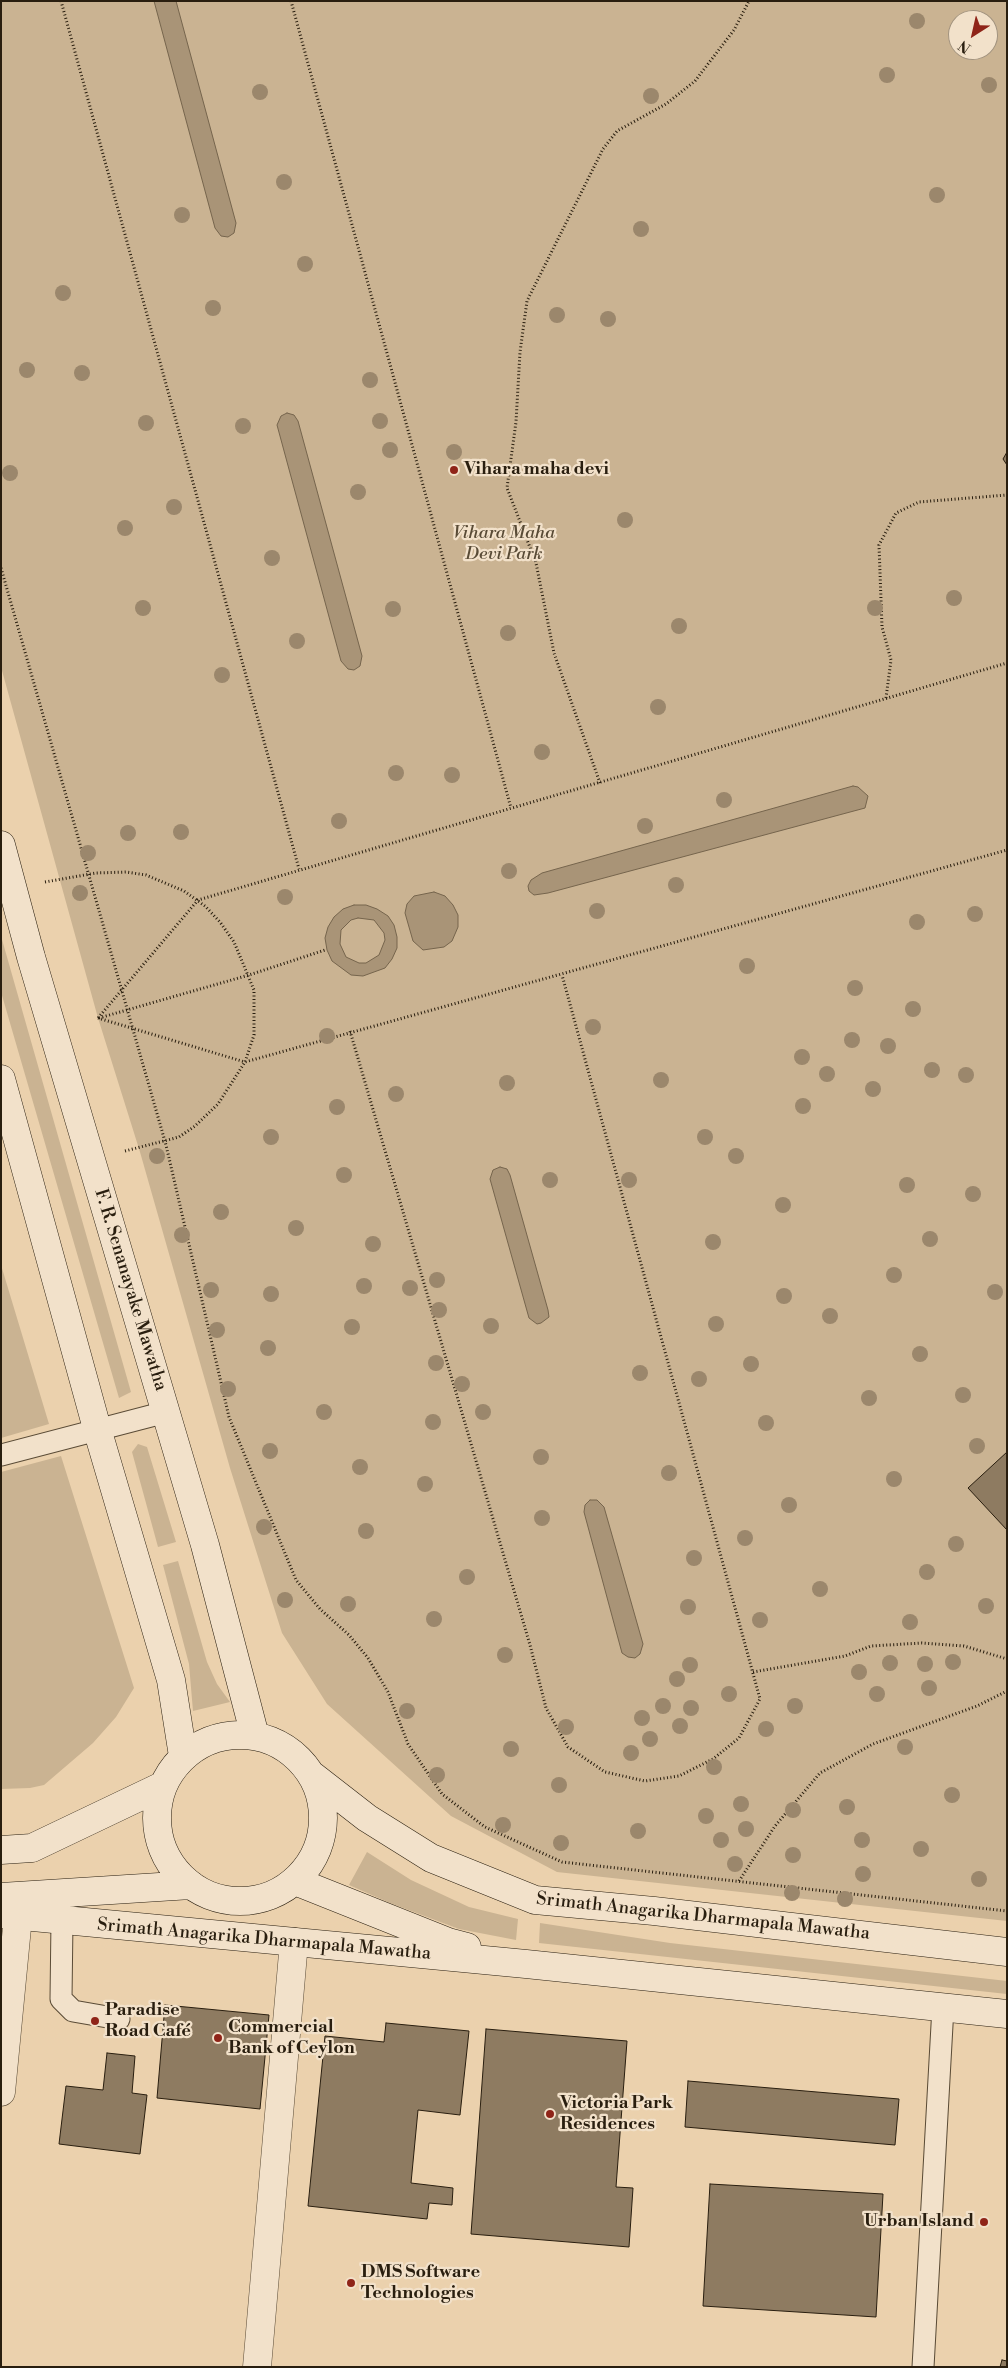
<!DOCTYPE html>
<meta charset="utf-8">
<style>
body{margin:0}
#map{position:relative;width:1008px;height:2368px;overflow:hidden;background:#ebd1ad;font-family:"Libre Bodoni",serif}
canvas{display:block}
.frame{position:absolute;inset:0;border:2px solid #291e0f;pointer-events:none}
.north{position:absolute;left:948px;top:10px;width:50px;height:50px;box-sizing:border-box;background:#f2e1ca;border:1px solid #a2937f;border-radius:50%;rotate:215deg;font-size:14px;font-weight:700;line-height:20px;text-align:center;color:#291e0f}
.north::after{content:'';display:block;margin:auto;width:18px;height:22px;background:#8f2418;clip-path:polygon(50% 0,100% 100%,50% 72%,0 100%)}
</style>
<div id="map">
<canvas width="1008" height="2368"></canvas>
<div class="frame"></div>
<div class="north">N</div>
</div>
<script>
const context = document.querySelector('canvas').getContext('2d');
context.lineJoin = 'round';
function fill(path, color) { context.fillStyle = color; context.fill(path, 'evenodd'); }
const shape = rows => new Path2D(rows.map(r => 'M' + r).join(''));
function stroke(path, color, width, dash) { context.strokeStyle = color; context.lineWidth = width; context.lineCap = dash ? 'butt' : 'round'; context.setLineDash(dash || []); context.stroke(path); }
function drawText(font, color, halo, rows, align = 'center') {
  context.font = font + ' "Libre Bodoni",serif'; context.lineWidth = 4.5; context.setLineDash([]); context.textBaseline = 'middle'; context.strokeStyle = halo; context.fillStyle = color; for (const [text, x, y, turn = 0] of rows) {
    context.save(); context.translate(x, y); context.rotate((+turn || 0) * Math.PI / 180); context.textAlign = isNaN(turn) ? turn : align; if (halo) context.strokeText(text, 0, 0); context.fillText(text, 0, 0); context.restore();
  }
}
fill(shape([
 [1,1,1007,1,1007,1921,557,1872,451,1816,327,1704,282,1633,230,1468,140,1152,98,1018,1,667],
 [958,20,988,20,988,50,958,50],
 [1,936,131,1392,119,1398,1,992],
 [1,1265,49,1424,1,1438],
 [138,1444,147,1447,176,1542,158,1547,132,1452],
 [61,1456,134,1688,116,1717,93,1743,44,1785,30,1788,1,1789,1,1472],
 [178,1561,207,1662,217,1684,230,1702,193,1711,189,1664,163,1565],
 [367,1852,411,1880,469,1907,518,1919,516,1940,459,1929,390,1903,349,1885],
 [540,1923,670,1943,1007,1981,1007,1994,539,1943]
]), '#cab392');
const water = shape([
 [154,1,176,1,236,223,234,233,228,237,221,236,215,228,154,1],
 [287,413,294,415,298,421,362,656,360,666,354,670,348,669,341,661,277,425,281,416,287,413],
 [853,786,858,787,868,796,865,808,548,893,534,895,529,891,528,886,531,880,542,873,853,786],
 [434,892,445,896,453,905,458,915,458,927,452,941,444,947,423,950,413,941,405,913,407,904,414,896,434,892],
 [354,905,366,905,377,909,388,916,394,925,397,937,397,948,392,959,385,968,363,976,351,975,332,961,327,950,325,938,328,927,334,917,343,909,354,905],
 [358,918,374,920,384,933,385,940,379,955,366,963,359,963,346,957,340,944,341,930,351,920,358,918],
 [500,1167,507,1169,510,1175,548,1310,549,1317,541,1323,537,1324,529,1318,490,1179,493,1170,500,1167],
 [590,1500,597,1500,604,1507,643,1644,640,1654,635,1658,628,1657,622,1653,584,1512,585,1505,590,1500]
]);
fill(water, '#a99477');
stroke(water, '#76654d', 1);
const building = shape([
 [1007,452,1007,465,1003,459,1007,452],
 [1007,1452,1007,1530,968,1488,1007,1452],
 [165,2005,269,2015,260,2109,157,2098,165,2005],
 [386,2023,469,2031,460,2115,418,2110,411,2183,453,2188,452,2205,429,2203,427,2219,308,2206,325,2036,384,2042,386,2023],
 [486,2029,627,2041,616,2187,633,2188,629,2247,471,2234,486,2029],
 [107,2053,135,2056,132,2093,147,2095,140,2154,59,2144,66,2086,103,2090,107,2053],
 [688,2081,899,2099,895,2145,685,2127,688,2081],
 [710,2184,883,2194,876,2317,703,2306,710,2184],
 [1002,2360,1007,2361,1007,2367,1000,2367,1002,2360]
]);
fill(building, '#8e7b61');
stroke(building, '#291e0f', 1);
const service = shape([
 [1,1455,166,1412],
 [62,1921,61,1999,73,2011,119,2019],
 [923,2367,943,2007]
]);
const minor = shape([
 [1,2092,18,1917],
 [257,2367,294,1942]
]);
const secondary = shape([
 [1,845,31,957,205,1545,255,1736],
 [1,1079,98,1432,171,1680,183,1756],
 '157 1818a83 83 0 1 1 166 0a83 83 0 1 1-166 0Z',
 [313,1776,367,1818,431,1858,535,1900,654,1911,1007,1952],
 [1,1850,32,1848,162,1786],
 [295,1881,448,1942,467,1947],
 [1,1897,191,1885],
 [1,1914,526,1964,1007,2014]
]);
stroke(service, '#5a4b36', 23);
stroke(minor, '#5a4b36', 29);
stroke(secondary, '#291e0f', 29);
stroke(shape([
 [61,1,299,869],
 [291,1,511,808],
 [1,568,166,1145,229,1417,296,1580,320,1609,349,1635,368,1658,388,1692,408,1744,442,1794,485,1827,562,1862,1007,1911],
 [886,698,891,660,882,627,879,545,896,513,919,502,1007,495],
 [600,783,554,653,536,563,507,488,516,422,520,352,527,301,603,149,617,131,666,104,695,81,734,30,749,1],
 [45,882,96,873,126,872,146,875,184,891,205,906,220,922,234,942,254,990,254,1035,245,1062,98,1018],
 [98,1018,198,900,1007,663],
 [99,1018,249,975,325,950],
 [350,1031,530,1645,546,1708,568,1747,605,1772,645,1781,679,1776,713,1759,739,1738,760,1699,562,975],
 [125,1151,179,1137,195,1126,218,1104,245,1062,1007,850],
 [753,1672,845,1656,871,1646,922,1643,964,1646,1007,1659],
 [739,1881,775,1826,820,1773,873,1744,977,1706,1007,1691]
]), '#291e0f', 3, [1, 2.5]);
stroke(service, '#f2e1ca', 21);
stroke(minor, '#f2e1ca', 28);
stroke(secondary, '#f2e1ca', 28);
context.fillStyle = '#9b876c';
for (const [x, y] of [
 [917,21],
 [887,75],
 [989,85],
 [260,92],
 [651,96],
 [284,182],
 [937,195],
 [182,215],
 [641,229],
 [305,264],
 [63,293],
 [213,308],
 [557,315],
 [608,319],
 [27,370],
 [82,373],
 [370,380],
 [380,421],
 [146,423],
 [243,426],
 [390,450],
 [454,452],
 [10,473],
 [358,492],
 [174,507],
 [625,520],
 [125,528],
 [272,558],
 [954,598],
 [143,608],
 [875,608],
 [393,609],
 [679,626],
 [508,633],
 [297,641],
 [222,675],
 [658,707],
 [542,752],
 [396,773],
 [452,775],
 [724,800],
 [339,821],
 [645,826],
 [181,832],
 [128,833],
 [88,853],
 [509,871],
 [676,885],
 [80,893],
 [285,897],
 [597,911],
 [975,914],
 [917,922],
 [747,966],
 [855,988],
 [913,1009],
 [593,1027],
 [327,1036],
 [852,1040],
 [888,1046],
 [802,1057],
 [932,1070],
 [827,1074],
 [966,1075],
 [661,1080],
 [507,1083],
 [873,1089],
 [396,1094],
 [803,1106],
 [337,1107],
 [271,1137],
 [705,1137],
 [157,1156],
 [736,1156],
 [344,1175],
 [550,1180],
 [629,1180],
 [907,1185],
 [973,1194],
 [783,1205],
 [221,1212],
 [296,1228],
 [182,1235],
 [930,1239],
 [713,1242],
 [373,1244],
 [894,1275],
 [437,1280],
 [364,1286],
 [410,1288],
 [211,1290],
 [995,1292],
 [271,1294],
 [784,1296],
 [439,1310],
 [830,1316],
 [716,1324],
 [491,1326],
 [352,1327],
 [217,1330],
 [268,1348],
 [920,1354],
 [436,1363],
 [751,1364],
 [640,1373],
 [699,1379],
 [462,1384],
 [228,1389],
 [963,1395],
 [869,1398],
 [324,1412],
 [483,1412],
 [433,1422],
 [766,1423],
 [977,1446],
 [270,1451],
 [541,1457],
 [360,1467],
 [669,1473],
 [894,1479],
 [425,1484],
 [789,1505],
 [542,1518],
 [264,1527],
 [366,1531],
 [745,1538],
 [956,1544],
 [694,1558],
 [927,1572],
 [467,1577],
 [820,1589],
 [285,1600],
 [348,1604],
 [986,1606],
 [688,1607],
 [434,1619],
 [760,1620],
 [910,1622],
 [505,1655],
 [953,1662],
 [890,1663],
 [925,1664],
 [690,1665],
 [859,1672],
 [677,1679],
 [929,1688],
 [729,1694],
 [877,1694],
 [663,1706],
 [795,1706],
 [691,1708],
 [407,1711],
 [642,1718],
 [680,1726],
 [566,1727],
 [766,1729],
 [650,1739],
 [905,1747],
 [511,1749],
 [631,1753],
 [714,1767],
 [437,1775],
 [559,1785],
 [952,1795],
 [741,1804],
 [847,1807],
 [793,1810],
 [706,1816],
 [503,1825],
 [746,1829],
 [638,1831],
 [721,1840],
 [862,1840],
 [561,1843],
 [921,1849],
 [793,1855],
 [735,1864],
 [863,1874],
 [979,1879],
 [792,1893],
 [845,1899]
]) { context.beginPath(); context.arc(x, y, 8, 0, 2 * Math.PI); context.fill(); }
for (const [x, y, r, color] of [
 [454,470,5,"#8f2418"],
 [95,2021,5,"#8f2418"],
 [218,2038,5,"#8f2418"],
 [550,2114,5,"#8f2418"],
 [984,2222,5,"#8f2418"],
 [351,2283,5,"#8f2418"]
]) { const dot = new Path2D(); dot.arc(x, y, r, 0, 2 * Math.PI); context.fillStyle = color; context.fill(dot); stroke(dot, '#f2e1ca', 2); }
drawText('bold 18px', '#291e0f', '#f2e1ca', [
 ["Vihara maha devi",464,470],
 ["Paradise",105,2011],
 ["Road Café",105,2032],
 ["Commercial",228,2028],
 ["Bank of Ceylon",228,2049],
 ["Victoria Park",560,2104],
 ["Residences",560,2125],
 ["Urban Island",974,2222,"right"],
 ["DMS Software",361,2273],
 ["Technologies",361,2294]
], 'left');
drawText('italic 18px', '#594b36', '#f2e1ca', [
 ["Vihara Maha",504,534],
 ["Devi Park",504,555]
]);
drawText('18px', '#291e0f', '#f2e1ca', [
 ["F. R. Senanayake Mawatha",130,1290,73],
 ["Srimath Anagarika Dharmapala Mawatha",703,1917,6],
 ["Srimath Anagarika Dharmapala Mawatha",264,1940,5]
]);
</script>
